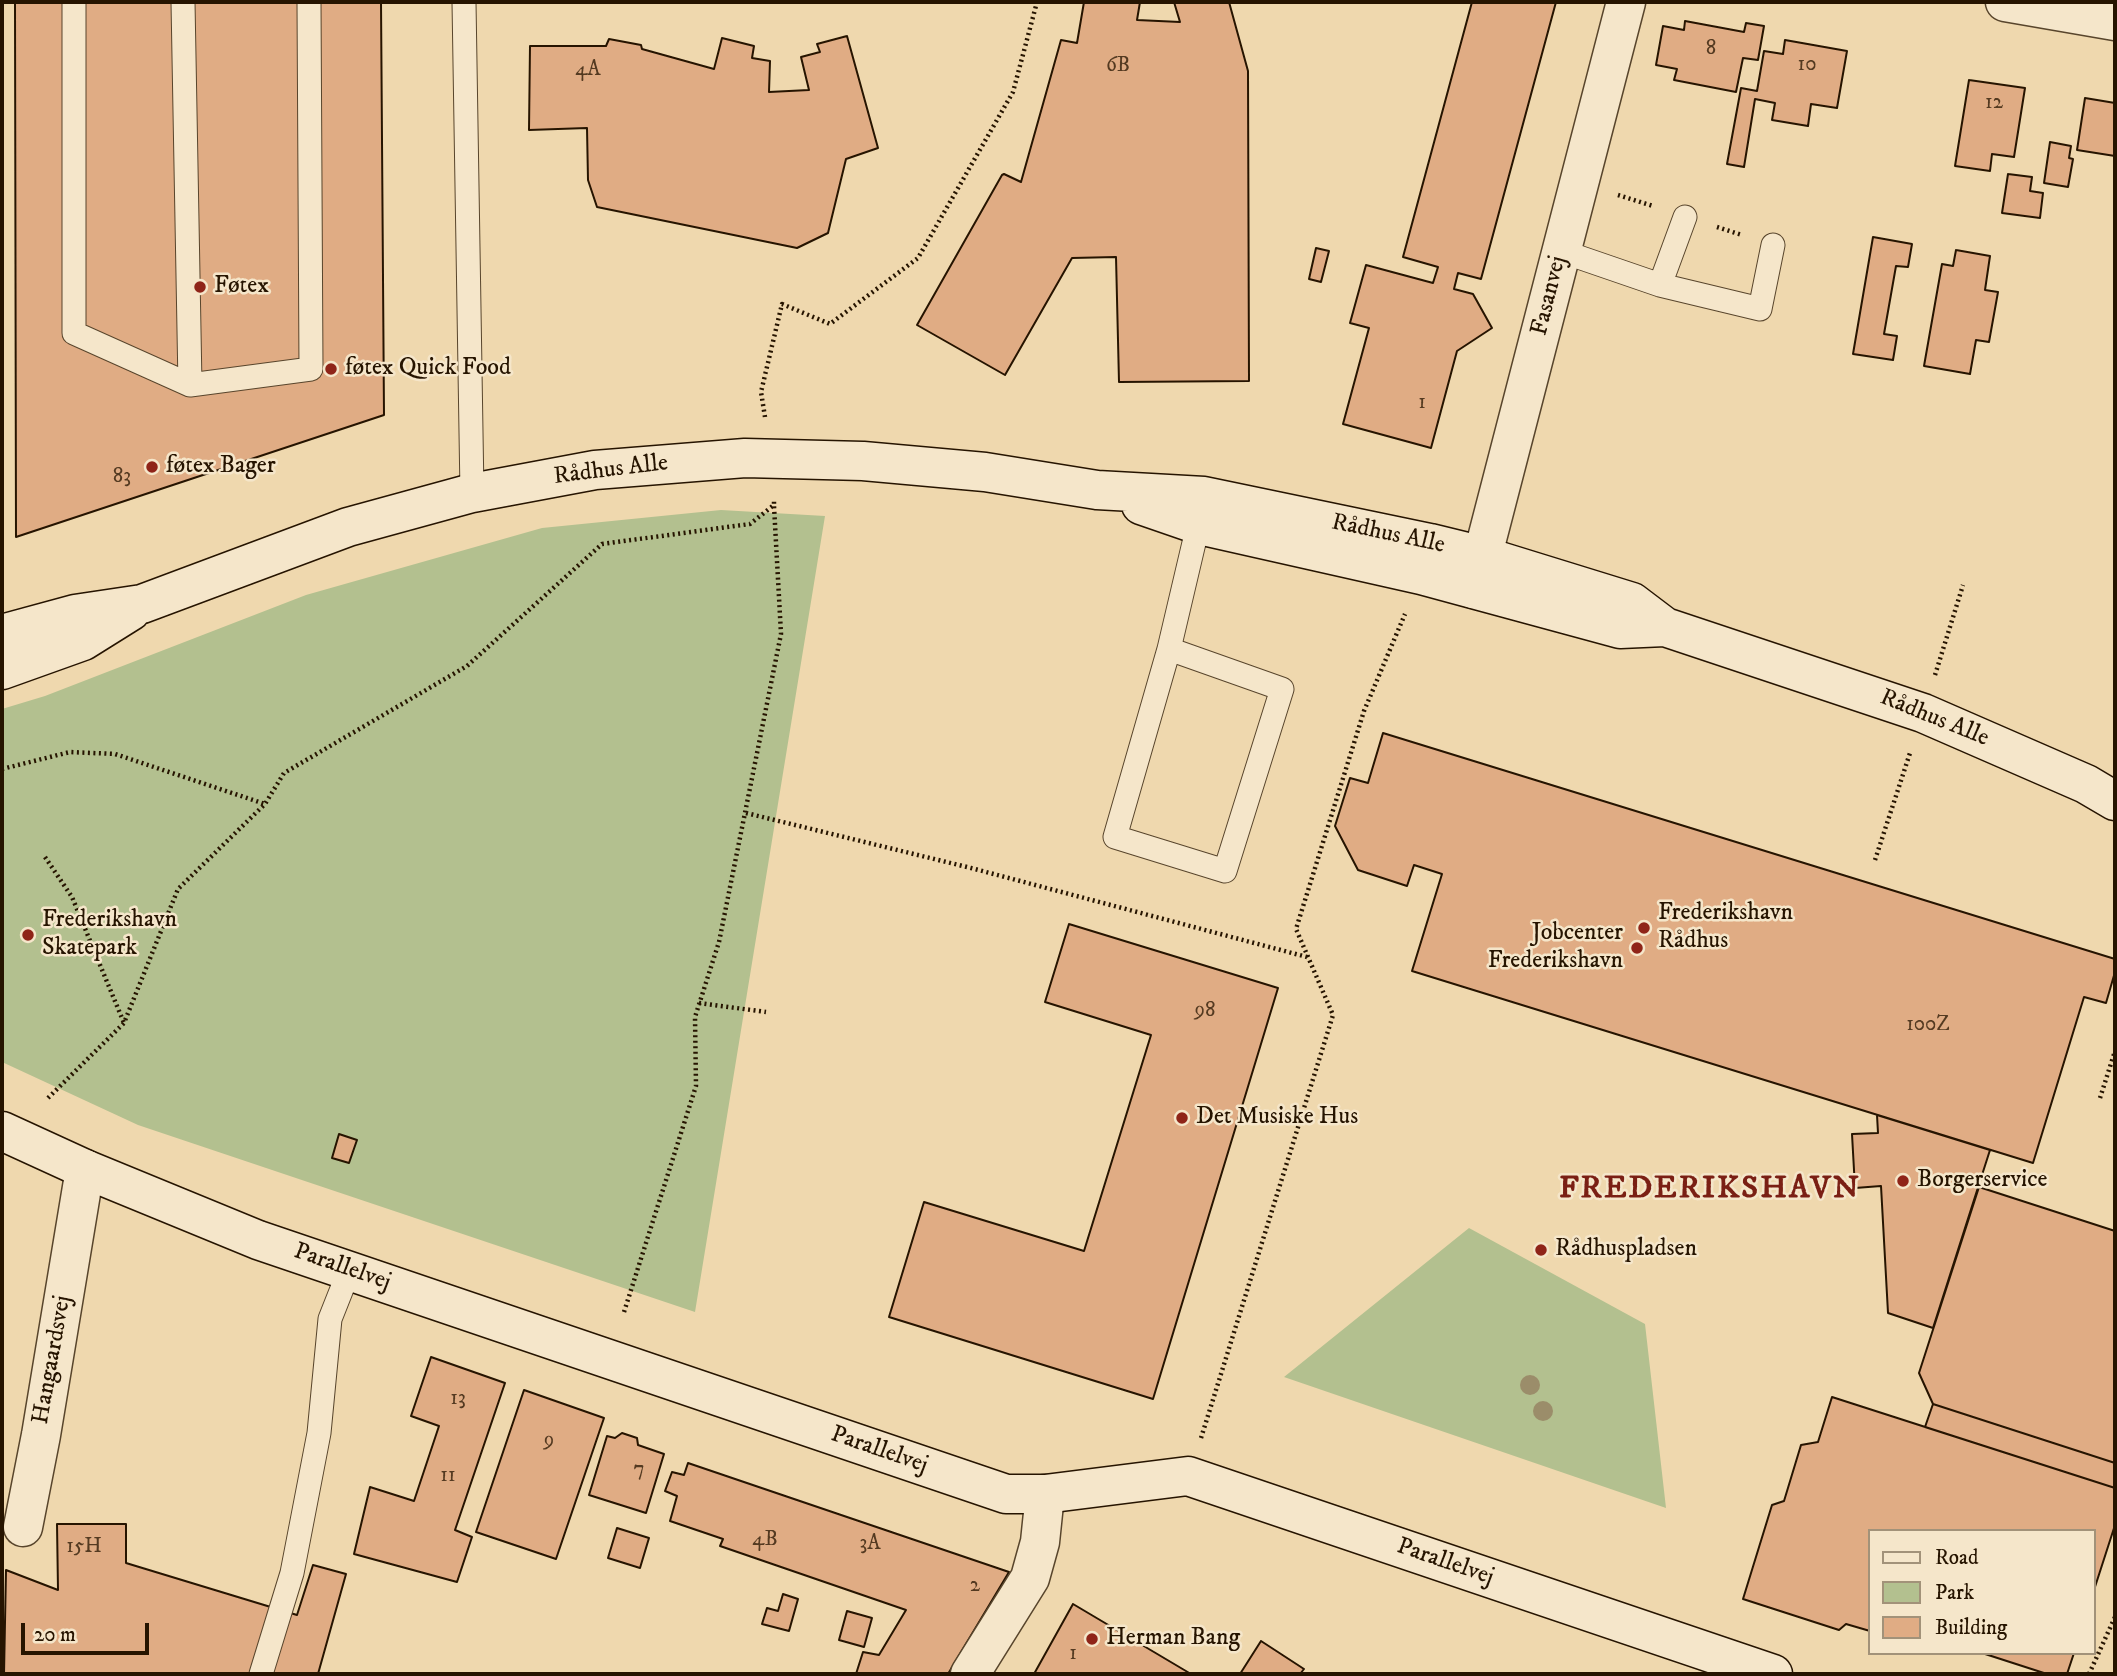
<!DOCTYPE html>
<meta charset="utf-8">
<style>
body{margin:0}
#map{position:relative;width:2117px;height:1676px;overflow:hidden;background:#efd8ae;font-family:"IM FELL DW Pica",serif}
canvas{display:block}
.frame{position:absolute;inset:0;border:4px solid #261400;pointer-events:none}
.legend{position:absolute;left:1868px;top:1529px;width:228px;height:126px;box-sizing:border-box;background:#f5e6ca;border:2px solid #a29279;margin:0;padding:9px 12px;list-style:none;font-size:21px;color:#261400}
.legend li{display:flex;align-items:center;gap:14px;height:35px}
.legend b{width:35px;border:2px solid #a29279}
.scale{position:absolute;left:21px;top:1623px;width:128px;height:32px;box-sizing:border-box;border:4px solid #261400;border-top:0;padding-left:9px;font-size:21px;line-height:24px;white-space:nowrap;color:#261400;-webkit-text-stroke:5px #f5e6ca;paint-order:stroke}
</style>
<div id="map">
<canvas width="2117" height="1676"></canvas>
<div class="frame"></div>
<ul class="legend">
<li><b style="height:9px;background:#f5e6ca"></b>Road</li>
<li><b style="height:19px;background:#b3c08f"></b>Park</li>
<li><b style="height:19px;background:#e0ac84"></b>Building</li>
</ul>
<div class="scale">20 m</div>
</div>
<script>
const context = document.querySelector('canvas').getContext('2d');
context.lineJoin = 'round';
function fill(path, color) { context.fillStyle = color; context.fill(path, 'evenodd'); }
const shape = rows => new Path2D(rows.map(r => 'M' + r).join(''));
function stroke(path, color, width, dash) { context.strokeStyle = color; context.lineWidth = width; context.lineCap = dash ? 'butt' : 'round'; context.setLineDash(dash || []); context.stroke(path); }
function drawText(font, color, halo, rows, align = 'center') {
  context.font = font + ' "IM FELL DW Pica",serif'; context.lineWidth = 5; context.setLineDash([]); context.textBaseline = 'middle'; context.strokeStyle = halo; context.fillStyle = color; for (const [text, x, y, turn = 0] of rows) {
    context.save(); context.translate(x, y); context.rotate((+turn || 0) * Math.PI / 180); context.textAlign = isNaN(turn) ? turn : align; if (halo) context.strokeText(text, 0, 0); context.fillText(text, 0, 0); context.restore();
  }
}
fill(shape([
 [721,510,825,516,695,1312,138,1125,2,1062,2,709,45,696,306,595,542,528],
 [1469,1228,1645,1324,1666,1508,1284,1377]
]), '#b3c08f');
const building = shape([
 [15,2,381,2,384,415,16,537,15,2],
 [1084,2,1140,2,1137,20,1180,22,1174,2,1229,2,1248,71,1249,381,1119,382,1116,257,1072,258,1005,375,917,325,1002,175,1004,174,1021,182,1061,40,1077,43,1084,2],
 [1472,2,1556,2,1481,279,1458,273,1454,289,1473,294,1492,328,1457,351,1431,448,1343,424,1369,328,1350,323,1366,265,1433,283,1438,267,1403,257,1472,2],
 [1685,21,1744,32,1746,23,1764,26,1758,60,1743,58,1736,92,1674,80,1677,69,1656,65,1663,26,1684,30,1685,21],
 [847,36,878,148,846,159,828,233,797,248,597,207,588,180,587,128,529,130,530,46,606,46,609,39,641,45,642,49,714,69,722,38,754,46,752,58,770,61,769,92,809,90,801,57,820,52,817,44,847,36],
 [1785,40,1847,51,1837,108,1811,104,1808,126,1772,120,1775,103,1755,99,1744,167,1727,164,1741,88,1757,91,1764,51,1783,54,1785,40],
 [1969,80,2025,88,2014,157,1992,154,1990,171,1955,166,1969,80],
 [2085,98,2115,103,2115,156,2077,150,2085,98],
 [2050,142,2071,146,2069,158,2073,159,2068,187,2044,183,2050,142],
 [2008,174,2032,177,2030,191,2043,193,2040,218,2002,213,2008,174],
 [1873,237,1912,244,1908,267,1896,266,1884,334,1897,336,1893,360,1853,354,1873,237],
 [1316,248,1329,251,1321,282,1309,279,1316,248],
 [1956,250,1990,256,1985,290,1998,292,1989,342,1976,340,1970,374,1924,366,1942,264,1953,266,1956,250],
 [1383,733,2115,959,2115,972,2106,1003,2084,997,2033,1163,1412,971,1442,874,1414,865,1407,886,1358,870,1335,826,1350,778,1368,783,1383,733],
 [1069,924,1278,988,1153,1399,889,1317,924,1202,1084,1251,1151,1035,1045,1002,1069,924],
 [1877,1115,1990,1150,1933,1328,1888,1313,1881,1186,1855,1188,1852,1134,1878,1133,1877,1115],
 [339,1134,357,1140,349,1163,332,1158,339,1134],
 [1979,1187,2115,1231,2115,1463,1933,1404,1919,1373,1979,1187],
 [431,1357,505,1383,455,1530,472,1537,457,1582,354,1554,370,1487,414,1501,439,1426,411,1416,431,1357],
 [524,1390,604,1418,556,1559,476,1532,524,1390],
 [1832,1397,2115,1488,2115,1525,2094,1590,2094,1531,1870,1531,1870,1631,1846,1624,1839,1630,1743,1599,1772,1505,1784,1501,1801,1445,1818,1442,1832,1397],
 [1933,1404,2115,1463,2115,1488,1925,1427,1933,1404],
 [622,1433,637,1438,638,1445,664,1454,646,1513,589,1495,607,1436,615,1438,622,1433],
 [688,1463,1009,1572,948,1674,856,1674,863,1652,879,1655,906,1610,720,1546,723,1539,670,1521,677,1496,665,1491,672,1472,684,1475,688,1463],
 [57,1524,126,1524,126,1563,297,1615,313,1565,346,1574,318,1674,4,1674,6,1570,58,1590,57,1524],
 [617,1528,649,1538,640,1568,608,1558,617,1528],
 [783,1594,798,1599,789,1631,762,1624,767,1608,778,1611,783,1594],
 [1073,1604,1191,1674,1034,1674,1073,1604],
 [847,1611,872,1618,864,1647,839,1640,847,1611],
 [1261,1641,1304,1669,1300,1674,1240,1674,1261,1641],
 [1982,1653,2074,1653,2067,1674,2047,1674,1982,1653]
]);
fill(building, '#e0ac84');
stroke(building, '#261400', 2);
const lane = shape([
 [74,2,74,333,190,385],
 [183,2,190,385,311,369,309,2],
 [464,2,472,493],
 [1561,251,1660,285,1760,309,1773,245],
 [1660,285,1685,217],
 [1169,649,1115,837,1225,871,1282,689,1169,649,1201,513],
 [261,1674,292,1573,319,1433,330,1319,349,1271]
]);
const street = shape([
 [2005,2,2115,21],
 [1474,589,1626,2],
 [23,1527,41,1435,85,1169],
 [970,1674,1030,1578,1040,1542,1045,1494]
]);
const secondary = shape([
 [1141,505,1199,525,1421,575,1620,629,1665,627],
 [2,634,75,614,142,604,348,527,472,493,595,470,745,458,863,461,985,472,1097,490,1204,496,1430,543,1483,556,1632,602,1665,627,1923,713,2086,784,2115,801],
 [2,670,83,641,131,611],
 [2,1131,85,1169,258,1240,1006,1494,1045,1494,1188,1476,1773,1674]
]);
stroke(lane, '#58452c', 25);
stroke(street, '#58452c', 41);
stroke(secondary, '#261400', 41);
stroke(shape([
 [1618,195,1653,206],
 [1717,227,1742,235],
 [765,417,761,392,782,304,830,324,918,258,1013,92,1037,2],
 [1935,675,1963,585],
 [2,769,70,752,115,754,265,804],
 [746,813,971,868,1307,957],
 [45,857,72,897,124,1023],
 [1875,860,1910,753],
 [699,1003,766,1012],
 [48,1098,124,1023,178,889,265,804,284,773,467,666,602,544,750,524,774,505,774,499],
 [2100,1098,2115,1051],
 [624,1312,696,1086,695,1017,719,942,781,634,774,506],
 [1201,1438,1333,1015,1296,929,1364,711,1405,614],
 [2089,1674,2115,1617]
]), '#261400', 4.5, [2, 3.5]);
stroke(lane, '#f5e6ca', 23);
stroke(street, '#f5e6ca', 38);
stroke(secondary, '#f5e6ca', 38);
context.fillStyle = '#9b8d6a';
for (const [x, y] of [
 [1530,1385],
 [1543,1411]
]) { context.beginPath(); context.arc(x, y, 10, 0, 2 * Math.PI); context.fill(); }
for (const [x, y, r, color] of [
 [200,287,7,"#8f2418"],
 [331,369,7,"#8f2418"],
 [152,467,7,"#8f2418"],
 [1644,928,7,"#8f2418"],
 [28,935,7,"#8f2418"],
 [1637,948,7,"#8f2418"],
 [1182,1118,7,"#8f2418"],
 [1903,1181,7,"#8f2418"],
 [1541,1250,7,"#8f2418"],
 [1092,1639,7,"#8f2418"]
]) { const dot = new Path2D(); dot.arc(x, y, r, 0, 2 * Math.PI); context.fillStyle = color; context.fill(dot); stroke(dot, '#f5e6ca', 2.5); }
drawText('21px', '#543a21', null, [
 ["8",1711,50],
 ["10",1807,66],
 ["6B",1118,67],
 ["4A",588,71],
 ["12",1994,104],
 ["1",1422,404],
 ["83",122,478],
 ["98",1205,1012],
 ["100Z",1928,1026],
 ["13",458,1400],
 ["9",549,1442],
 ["7",639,1471],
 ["11",448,1477],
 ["4B",765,1541],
 ["3A",870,1545],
 ["15H",84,1548],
 ["2",975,1587],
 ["1",1073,1655]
]);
drawText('24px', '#261400', '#f5e6ca', [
 ["Føtex",214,287],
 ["føtex Quick Food",345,369],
 ["føtex Bager",166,467],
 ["Frederikshavn",1658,914],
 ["Rådhus",1658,942],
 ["Frederikshavn",42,921],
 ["Skatepark",42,949],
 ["Jobcenter",1623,934,"right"],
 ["Frederikshavn",1623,962,"right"],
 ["Det Musiske Hus",1196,1118],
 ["Borgerservice",1917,1181],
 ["Rådhuspladsen",1555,1250],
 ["Herman Bang",1106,1639]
], 'left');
drawText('24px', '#261400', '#f5e6ca', [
 ["Fasanvej",1550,296,-76],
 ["Rådhus Alle",611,471,-7],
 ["Rådhus Alle",1388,535,12],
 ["Rådhus Alle",1934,719,22],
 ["Parallelvej",342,1268,19],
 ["Hangaardsvej",53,1360,-80],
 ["Parallelvej",879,1451,19],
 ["Parallelvej",1445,1563,19]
]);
context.letterSpacing = '2px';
drawText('bold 32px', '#7a1f14', '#f5e6ca', [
 ["FREDERIKSHAVN",1710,1190]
]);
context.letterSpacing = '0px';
</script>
